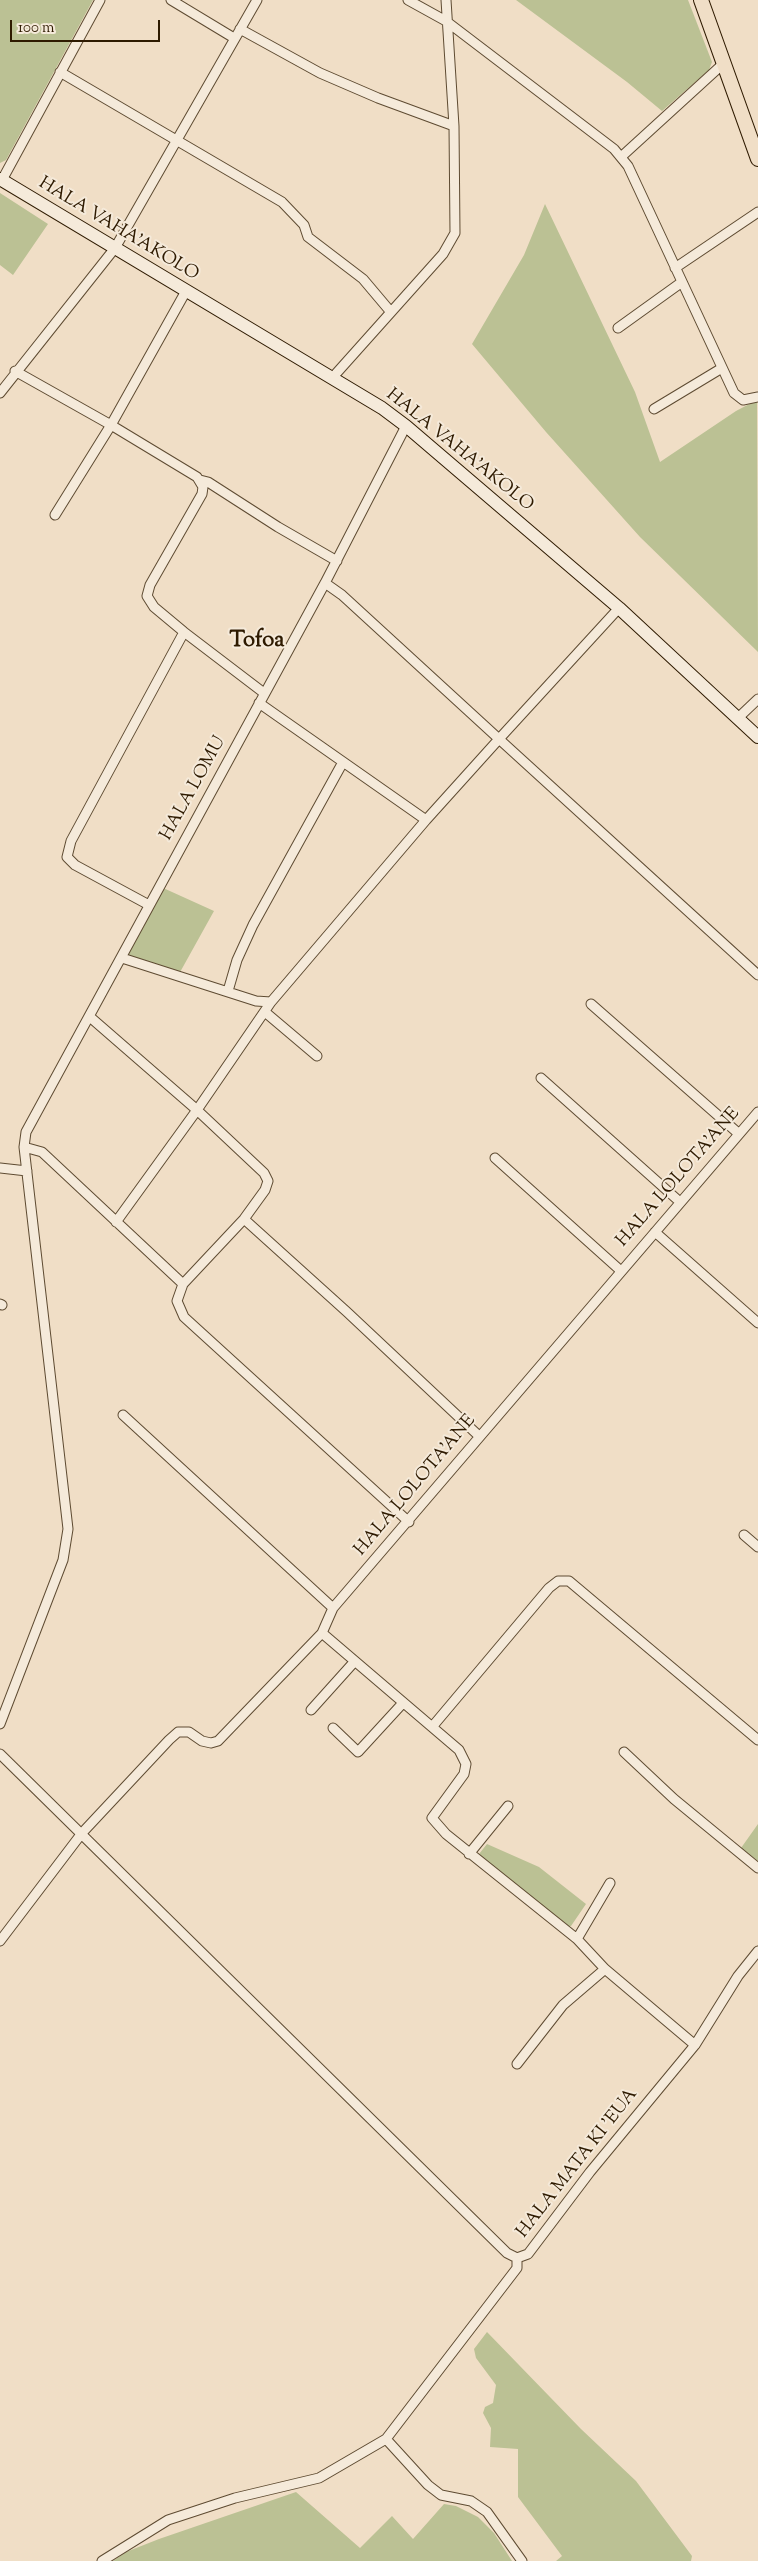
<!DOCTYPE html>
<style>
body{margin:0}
#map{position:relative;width:758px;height:2561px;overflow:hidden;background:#f0dec6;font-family:"Sorts Mill Goudy",serif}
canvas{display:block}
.scale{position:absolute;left:10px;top:20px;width:150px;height:22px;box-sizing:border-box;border:2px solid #2e1a00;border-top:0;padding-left:6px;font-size:15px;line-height:18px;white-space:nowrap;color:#2e1a00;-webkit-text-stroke:4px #f5eada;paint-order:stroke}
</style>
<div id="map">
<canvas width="758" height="2561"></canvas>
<div class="scale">100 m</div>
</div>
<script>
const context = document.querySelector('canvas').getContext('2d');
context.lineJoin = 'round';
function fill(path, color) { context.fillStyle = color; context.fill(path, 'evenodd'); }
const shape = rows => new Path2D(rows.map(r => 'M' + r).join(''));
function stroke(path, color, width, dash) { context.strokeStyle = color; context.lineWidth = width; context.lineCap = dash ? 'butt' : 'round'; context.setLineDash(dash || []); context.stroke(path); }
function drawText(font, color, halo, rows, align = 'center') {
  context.font = font + ' "Sorts Mill Goudy",serif'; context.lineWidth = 4; context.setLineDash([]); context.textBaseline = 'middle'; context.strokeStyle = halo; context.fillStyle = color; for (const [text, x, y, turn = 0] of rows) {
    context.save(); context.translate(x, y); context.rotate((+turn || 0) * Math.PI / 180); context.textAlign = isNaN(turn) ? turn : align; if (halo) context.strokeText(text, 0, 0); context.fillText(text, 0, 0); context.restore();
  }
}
fill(shape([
 [0,0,93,0,6,160,0,163],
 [516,0,688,0,712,62,709,70,662,111,627,82],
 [0,193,48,224,13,275,0,265],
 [545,204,635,392,660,462,736,411,757,400,758,652,640,537,546,432,472,344,524,255],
 [161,887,214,911,179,974,127,957],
 [758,1824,758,1861,741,1848],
 [487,1844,539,1867,586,1904,571,1926,566,1927,479,1854],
 [487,2332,581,2429,636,2481,692,2556,691,2561,556,2561,562,2556,518,2497,518,2449,490,2447,491,2428,483,2413,485,2407,493,2403,496,2385,476,2358,474,2349],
 [296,2492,360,2548,392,2516,413,2539,444,2504,456,2506,478,2517,494,2533,512,2561,113,2561,126,2552,159,2539]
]), '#bbc194');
const street = shape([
 [171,0,234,38],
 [408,0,446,21,614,149,628,166,734,393,743,400,758,397],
 [240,29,320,73,378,98,454,126],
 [60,72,282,202,304,225,308,237,363,279,390,311],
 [621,157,724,63],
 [2,180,100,0],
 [675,268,758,212],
 [186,291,111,425,197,477,203,487,202,494,150,585,147,596,154,607,184,632,264,693],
 [618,328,682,282],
 [15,371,111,425,55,515],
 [333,377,443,254,455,233,454,126,446,0],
 [0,393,115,248,257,0],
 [654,409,722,368],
 [200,480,208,482,278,527,337,561],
 [325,583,342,595,499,739,619,608],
 [259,703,426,820],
 [738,718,758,699],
 [149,905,75,865,67,857,71,841,184,632],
 [122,958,256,1001,271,1002],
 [228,991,237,960,253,925,343,762],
 [591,1004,738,1133],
 [265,1012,317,1056],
 [90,1017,197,1110,116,1222],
 [541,1078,680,1202],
 [24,1147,42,1152,183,1284,177,1301,184,1317,409,1522],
 [495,1158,621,1271],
 [0,1168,27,1171],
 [244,1219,347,1312,479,1436],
 [655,1232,758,1323],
 [183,1284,244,1219,265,1190,268,1181,264,1173,197,1110,271,1002,426,820,499,739,758,975],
 [0,1304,2,1305],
 [123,1415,333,1608],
 [744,1535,758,1547],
 [322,1633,459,1750,466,1764,464,1774,432,1818,446,1834,577,1939,605,1969,695,2045],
 [311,1710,355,1661],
 [0,1724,63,1560,68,1529,24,1147,26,1132,325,583,406,426],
 [432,1727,549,1588,558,1581,569,1581,758,1740],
 [333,1728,358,1752,402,1704],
 [624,1752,674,1799,758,1868],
 [0,1754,507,2253,517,2258],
 [469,1854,508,1806],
 [577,1939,610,1883],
 [0,1941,82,1833,169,1740,178,1732,189,1732,202,1741,211,1743,218,1741,322,1633,333,1608,758,1112],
 [517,2064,563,2005,605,1969],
 [386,2439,428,2485,441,2495,471,2501,487,2512,522,2561],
 [102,2561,168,2520,235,2498,319,2478,386,2439,517,2268,517,2258,528,2254,590,2172,695,2045,738,1976,758,1951]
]);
const secondary = shape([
 [0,179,382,408,406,426,619,608,758,737]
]);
const primary = shape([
 [701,0,758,159]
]);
stroke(street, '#5e4b32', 11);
stroke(secondary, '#2e1a00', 14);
stroke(primary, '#2e1a00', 16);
stroke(street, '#f5eada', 9);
stroke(secondary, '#f5eada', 12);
stroke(primary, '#f0dec6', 14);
drawText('18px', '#2e1a00', '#f5eada', [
 ["HALA VAHA'AKOLO",118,230,31],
 ["HALA VAHA'AKOLO",459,451,39],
 ["HALA LOMU",194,789,-61],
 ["HALA LOLOTA'ANE",679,1178,-49],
 ["HALA LOLOTA'ANE",416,1486,-50],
 ["HALA MATA KI 'EUA",578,2164,-52]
]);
drawText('bold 22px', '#2e1a00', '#f5eada', [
 ["Tofoa",257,642]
]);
</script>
